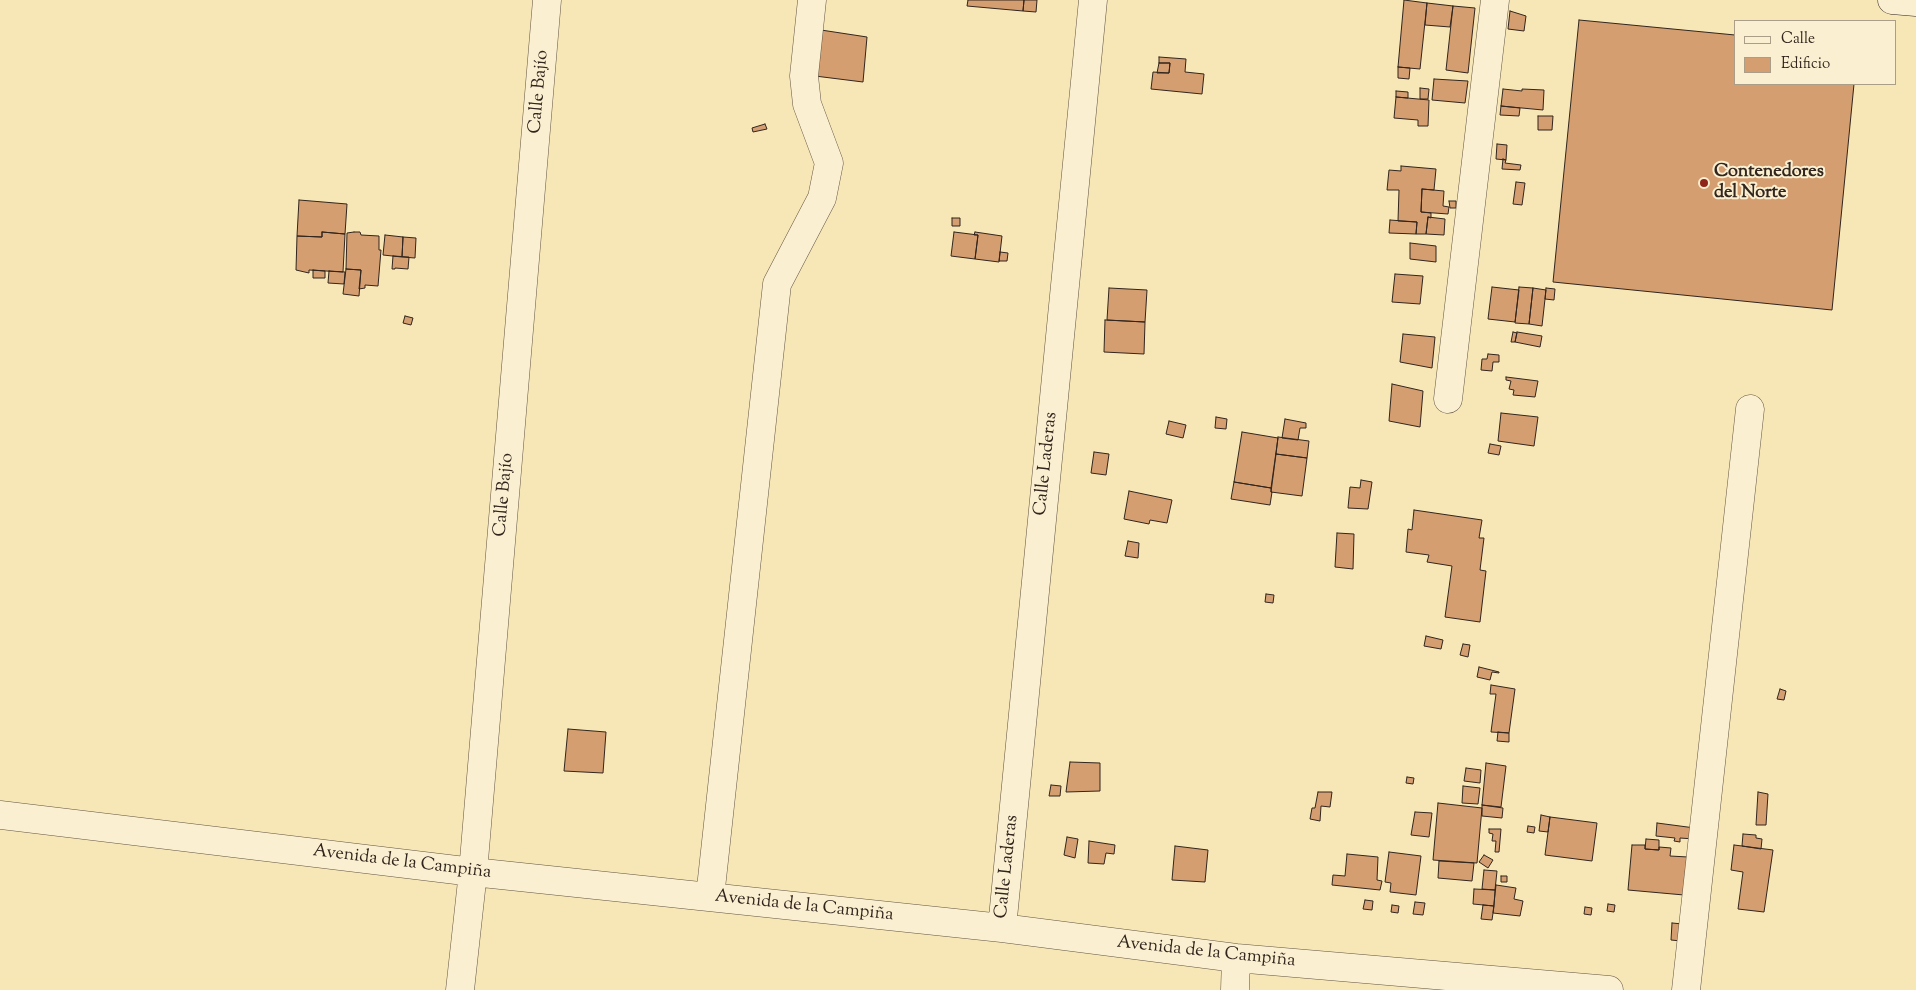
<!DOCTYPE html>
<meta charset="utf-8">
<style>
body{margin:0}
#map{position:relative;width:1916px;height:990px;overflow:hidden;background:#f7e6b6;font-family:"Sorts Mill Goudy",serif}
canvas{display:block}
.legend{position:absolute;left:1734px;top:20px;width:162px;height:65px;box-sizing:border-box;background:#faefd0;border:1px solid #aa9e88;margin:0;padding:6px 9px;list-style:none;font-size:15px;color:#31251d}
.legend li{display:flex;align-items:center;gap:10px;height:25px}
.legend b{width:25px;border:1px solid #aa9e88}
</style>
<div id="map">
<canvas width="1916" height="990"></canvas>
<ul class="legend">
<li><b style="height:6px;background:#faefd0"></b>Calle</li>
<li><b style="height:14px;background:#d59e71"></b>Edificio</li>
</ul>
</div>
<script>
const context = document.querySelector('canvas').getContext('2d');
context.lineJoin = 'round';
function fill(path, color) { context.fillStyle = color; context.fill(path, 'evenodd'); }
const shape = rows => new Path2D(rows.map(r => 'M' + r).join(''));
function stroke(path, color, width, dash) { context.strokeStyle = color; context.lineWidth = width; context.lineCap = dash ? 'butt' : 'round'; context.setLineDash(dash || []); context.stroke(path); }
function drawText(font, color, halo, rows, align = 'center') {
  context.font = font + ' "Sorts Mill Goudy",serif'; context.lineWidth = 4; context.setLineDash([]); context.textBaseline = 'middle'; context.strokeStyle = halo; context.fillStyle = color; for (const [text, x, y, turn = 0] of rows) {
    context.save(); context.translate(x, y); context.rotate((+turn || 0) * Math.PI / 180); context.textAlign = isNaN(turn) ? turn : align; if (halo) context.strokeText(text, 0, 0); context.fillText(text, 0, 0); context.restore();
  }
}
const building = shape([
 [968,0,1024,0,1023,11,967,6,968,0],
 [1024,0,1037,0,1036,12,1023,11,1024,0],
 [1404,0,1427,3,1420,69,1398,67,1404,0],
 [1427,3,1453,6,1450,27,1425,25,1427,3],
 [1453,6,1475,8,1468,73,1446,70,1453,6],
 [1510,11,1526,16,1524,31,1508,29,1510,11],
 [1579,20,1735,35,1735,84,1854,84,1832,310,1553,282,1579,20],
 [821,30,867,37,863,82,807,75,821,30],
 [1159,57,1186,59,1185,72,1204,74,1202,94,1151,89,1153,72,1169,73,1170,63,1159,63,1159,57],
 [1159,63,1170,63,1169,73,1157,73,1159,63],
 [1398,67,1410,68,1409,79,1398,78,1398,67],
 [1434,79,1468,81,1465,103,1432,100,1434,79],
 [1420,88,1429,89,1428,99,1420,99,1420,88],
 [1503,89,1522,91,1522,89,1544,90,1543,110,1501,106,1503,89],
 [1396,91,1408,92,1408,98,1396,97,1396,91],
 [1396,97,1429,100,1428,126,1418,126,1418,120,1394,118,1396,97],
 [1501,106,1520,108,1519,116,1500,115,1501,106],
 [1538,116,1553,116,1552,130,1538,130,1538,116],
 [765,124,767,129,753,132,752,128,765,124],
 [1497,144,1507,145,1506,160,1496,159,1497,144],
 [1503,159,1506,160,1505,163,1521,165,1520,170,1502,169,1503,159],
 [1401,166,1436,169,1434,190,1422,189,1421,212,1431,213,1431,218,1428,217,1426,234,1416,234,1417,222,1398,221,1399,190,1387,190,1389,170,1401,171,1401,166],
 [1516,182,1525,183,1522,205,1513,204,1516,182],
 [1422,189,1444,191,1443,206,1449,207,1448,214,1421,212,1422,189],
 [299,200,347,204,345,234,322,232,322,237,297,236,299,200],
 [1449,201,1456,201,1456,208,1450,208,1449,201],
 [1428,217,1445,219,1444,235,1426,234,1428,217],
 [952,218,960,218,960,226,952,226,952,218],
 [1390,220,1417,222,1416,234,1389,233,1390,220],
 [322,232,345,234,343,272,309,270,309,273,296,270,297,236,322,237,322,232],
 [354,232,360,232,361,235,379,236,379,250,381,250,378,286,365,285,365,288,359,289,361,270,346,269,347,233,354,232],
 [954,232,978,235,975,259,951,256,954,232],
 [975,232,1002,236,999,262,975,259,978,235,974,235,975,232],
 [385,235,403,237,402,257,383,255,385,235],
 [403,237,416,238,415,258,402,257,403,237],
 [1410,243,1436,246,1436,262,1410,259,1410,243],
 [1000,252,1008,253,1007,261,999,261,1000,252],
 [393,256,409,257,408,269,395,268,395,269,392,269,393,256],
 [346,269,361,270,359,296,343,294,346,269],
 [313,270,325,271,325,278,313,278,313,270],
 [329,271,345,272,344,284,328,283,329,271],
 [1395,274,1423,276,1420,304,1392,302,1395,274],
 [1492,287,1519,290,1515,322,1488,319,1492,287],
 [1519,287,1533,288,1529,324,1515,323,1519,287],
 [1109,288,1147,290,1145,322,1107,320,1109,288],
 [1533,288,1546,290,1542,326,1529,324,1533,288],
 [1546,288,1555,289,1554,300,1545,299,1546,288],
 [405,316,413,318,411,325,403,323,405,316],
 [1105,320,1145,322,1144,354,1104,352,1105,320],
 [1513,332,1517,333,1515,342,1511,342,1513,332],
 [1517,332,1542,336,1540,347,1515,342,1517,332],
 [1403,334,1435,337,1432,368,1400,362,1403,334],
 [1488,354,1499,355,1499,362,1493,362,1492,371,1481,370,1482,359,1487,359,1488,354],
 [1506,377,1538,381,1535,397,1513,395,1514,390,1509,389,1511,381,1506,380,1506,377],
 [1392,384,1423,391,1420,427,1389,421,1392,384],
 [1501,413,1538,417,1534,446,1498,441,1501,413],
 [1216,417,1227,419,1226,429,1215,428,1216,417],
 [1285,419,1306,423,1306,428,1300,428,1298,440,1282,438,1285,419],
 [1169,421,1186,425,1183,438,1166,434,1169,421],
 [1242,432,1278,438,1271,488,1234,482,1242,432],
 [1278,437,1309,441,1307,458,1276,454,1278,437],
 [1490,444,1501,446,1499,455,1488,453,1490,444],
 [1094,452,1109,454,1106,475,1091,473,1094,452],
 [1276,454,1307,458,1302,496,1271,492,1276,454],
 [1361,480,1372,482,1368,509,1348,508,1350,487,1360,488,1361,480],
 [1234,482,1271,488,1271,492,1272,492,1270,505,1231,499,1234,482],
 [1129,491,1172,500,1167,523,1150,520,1149,524,1124,519,1129,491],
 [1414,510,1482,520,1479,538,1484,538,1480,570,1486,571,1480,622,1445,617,1452,566,1427,562,1429,555,1406,552,1408,529,1412,530,1414,510],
 [1337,533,1354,534,1353,569,1335,567,1337,533],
 [1128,541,1139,543,1138,558,1125,556,1128,541],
 [1266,594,1274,595,1273,603,1265,602,1266,594],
 [1426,636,1443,640,1441,649,1424,646,1426,636],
 [1463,644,1470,645,1468,657,1460,655,1463,644],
 [1479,667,1499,672,1499,673,1492,672,1490,680,1477,677,1479,667],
 [1491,685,1515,689,1509,733,1491,732,1496,694,1490,694,1491,685],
 [1780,689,1786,691,1784,700,1777,699,1780,689],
 [568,729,606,732,603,773,564,771,568,729],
 [1498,732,1509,733,1509,742,1497,741,1498,732],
 [1070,762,1100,763,1100,791,1066,792,1070,762],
 [1486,763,1506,766,1501,807,1482,805,1486,763],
 [1466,768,1481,770,1480,783,1464,781,1466,768],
 [1407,777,1414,778,1413,784,1406,783,1407,777],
 [1051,785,1061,786,1060,796,1049,796,1051,785],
 [1463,786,1480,788,1478,804,1462,803,1463,786],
 [1318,792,1332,792,1330,807,1321,806,1320,821,1310,819,1312,808,1315,808,1318,792],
 [1758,792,1768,794,1766,825,1756,825,1758,792],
 [1438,803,1482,808,1477,863,1433,860,1438,803],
 [1482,805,1503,808,1502,818,1482,816,1482,805],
 [1415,812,1432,813,1429,837,1411,835,1415,812],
 [1541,815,1550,817,1548,832,1539,831,1541,815],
 [1550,817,1597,823,1592,861,1545,855,1550,817],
 [1657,823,1695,828,1694,839,1680,838,1680,842,1674,841,1675,838,1656,836,1657,823],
 [1528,826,1535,827,1534,833,1527,832,1528,826],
 [1489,829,1501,829,1499,852,1495,852,1496,841,1492,841,1493,834,1489,833,1489,829],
 [1743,834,1756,835,1756,838,1762,839,1761,849,1742,846,1743,834],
 [1067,837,1078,839,1075,858,1064,855,1067,837],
 [1646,839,1659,840,1659,850,1645,849,1646,839],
 [1089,841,1115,845,1114,854,1106,853,1104,864,1088,863,1089,841],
 [1632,845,1645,845,1645,849,1659,850,1659,847,1671,848,1670,856,1688,857,1684,895,1628,890,1632,845],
 [1734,845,1773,850,1764,912,1738,909,1743,872,1731,870,1734,845],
 [1175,846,1208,850,1205,882,1172,880,1175,846],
 [1389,852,1421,856,1416,895,1390,892,1391,883,1385,882,1389,852],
 [1347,854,1378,857,1377,880,1382,881,1380,890,1332,885,1333,875,1345,876,1347,854],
 [1484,855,1493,860,1488,868,1479,862,1484,855],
 [1439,861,1474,863,1472,881,1438,878,1439,861],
 [1484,870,1497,871,1495,890,1482,889,1484,870],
 [1501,876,1507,876,1507,882,1501,882,1501,876],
 [1496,885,1516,888,1514,899,1523,901,1520,916,1493,913,1496,885],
 [1474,889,1495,890,1494,906,1473,904,1474,889],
 [1365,900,1373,901,1372,910,1363,909,1365,900],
 [1415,902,1425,903,1423,915,1413,914,1415,902],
 [1608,904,1615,905,1614,912,1607,911,1608,904],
 [1392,905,1399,906,1398,913,1391,912,1392,905],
 [1483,905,1494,906,1492,920,1481,919,1483,905],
 [1585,907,1592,908,1591,915,1584,914,1585,907],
 [1672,923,1683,924,1681,941,1671,940,1672,923]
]);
fill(building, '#d59e71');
stroke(building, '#31251d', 1);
const street = shape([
 [1448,399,1495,0],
 [0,815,473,872,1002,928,1236,958,1609,990],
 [710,897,777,284,822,198,829,163,807,104,804,76,812,0],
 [1002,928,1093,0],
 [460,990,473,872,547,0],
 [1235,990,1236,958],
 [1686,990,1750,409]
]);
const secondary = shape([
 [1892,0,1916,2]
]);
stroke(street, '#625543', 29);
stroke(secondary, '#31251d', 29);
stroke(street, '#faefd0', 28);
stroke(secondary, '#faefd0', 28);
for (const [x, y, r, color] of [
 [1704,183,5,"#8f2418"]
]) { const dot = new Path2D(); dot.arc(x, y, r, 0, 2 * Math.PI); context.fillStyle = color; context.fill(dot); stroke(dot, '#faefd0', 2); }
drawText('18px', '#31251d', '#faefd0', [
 ["Calle Bajío",540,92,-85],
 ["Calle Laderas",1047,464,-84],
 ["Calle Bajío",505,495,-85],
 ["Avenida de la Campiña",402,863,7],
 ["Calle Laderas",1008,867,-84],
 ["Avenida de la Campiña",804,907,6],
 ["Avenida de la Campiña",1206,953,6]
]);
drawText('bold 18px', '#31251d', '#faefd0', [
 ["Contenedores",1714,173],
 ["del Norte",1714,194]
], 'left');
</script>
